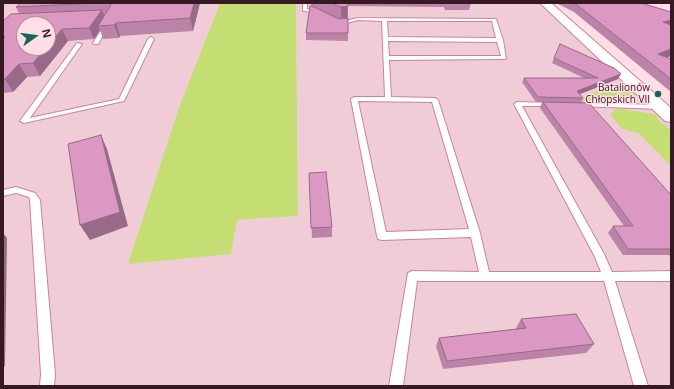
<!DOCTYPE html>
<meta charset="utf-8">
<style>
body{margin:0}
#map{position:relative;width:674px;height:389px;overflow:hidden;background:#ffdee6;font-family:"Open Sans",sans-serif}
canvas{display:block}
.frame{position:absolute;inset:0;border:4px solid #361922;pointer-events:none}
.north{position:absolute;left:16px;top:16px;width:40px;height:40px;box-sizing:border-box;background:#ffdee6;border:1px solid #af8f98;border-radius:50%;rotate:76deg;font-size:11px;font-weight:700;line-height:16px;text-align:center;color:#361922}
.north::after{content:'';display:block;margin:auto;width:14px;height:18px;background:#1b6459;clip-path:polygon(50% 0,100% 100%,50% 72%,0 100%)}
</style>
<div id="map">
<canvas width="674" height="389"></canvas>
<div class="frame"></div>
<div class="north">N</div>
</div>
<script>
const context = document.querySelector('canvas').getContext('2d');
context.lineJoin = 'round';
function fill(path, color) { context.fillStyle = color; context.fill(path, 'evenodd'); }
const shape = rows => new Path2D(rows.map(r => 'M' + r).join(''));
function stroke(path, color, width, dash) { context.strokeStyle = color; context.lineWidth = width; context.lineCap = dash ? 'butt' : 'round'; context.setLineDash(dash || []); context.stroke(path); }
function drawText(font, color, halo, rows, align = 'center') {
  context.font = font + ' "Open Sans",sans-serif'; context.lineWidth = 3; context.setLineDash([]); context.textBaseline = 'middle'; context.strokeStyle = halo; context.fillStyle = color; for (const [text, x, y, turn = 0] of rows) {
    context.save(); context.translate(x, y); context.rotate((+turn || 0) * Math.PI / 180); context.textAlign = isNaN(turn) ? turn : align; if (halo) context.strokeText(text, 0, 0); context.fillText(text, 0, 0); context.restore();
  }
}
fill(shape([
 [3,3,220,3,179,107,129,264,237,220,298,216,296,3,545,3,671,117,671,386,3,386],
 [24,24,48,24,48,48,24,48]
]), '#f0cdd6');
fill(shape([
 [220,3,296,3,298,216,237,220,231,254,128,264,179,107],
 [620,86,625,86,632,89,635,94,632,94,633,97,624,103,583,103,576,100,600,90,606,92,621,87],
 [620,109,653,114,658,116,659,117,656,118,671,131,671,166,638,133,622,129,618,124,611,116,611,113,613,110]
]), '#c4de73');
const service = shape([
 [303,3,307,3,307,9,318,10,323,14,321,15,315,12,303,11,303,3],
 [358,18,496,19,503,40,506,59,389,60,391,97,435,98,438,100,480,233,489,272,601,272,595,257,514,104,517,102,554,103,555,104,552,106,522,106,604,254,612,272,671,271,671,281,615,281,648,386,634,386,604,281,417,281,403,386,389,386,408,273,412,271,479,272,471,237,382,240,378,239,377,236,351,99,354,97,385,97,382,21,358,20,340,25,336,23,358,18],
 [387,21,492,21,496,38,388,37,387,21],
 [388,41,497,42,501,56,389,56,388,41],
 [358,101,432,102,469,229,386,232,358,101],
 [105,24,109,25,98,44,94,44,93,43,105,24],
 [151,37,154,39,124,101,24,123,20,121,77,43,82,44,30,118,119,99,148,39,151,37],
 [579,103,661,105,664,107,661,109,577,106,577,104,579,103],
 [16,187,35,193,40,200,55,374,54,386,40,386,41,374,30,200,29,197,16,193,3,196,3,190,16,187]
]);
const tertiary = shape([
 [540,3,551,3,671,108,671,122,665,121,540,3]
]);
stroke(service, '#cd8299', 2);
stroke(tertiary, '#cd8299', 2);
fill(service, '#fff');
fill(tertiary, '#fff');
fill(shape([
 [21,3,200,3,193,31,120,36,119,38,103,39,100,30,94,39,68,41,40,76,27,77,13,92,3,93,3,21,19,13,16,7],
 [311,3,471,3,469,10,445,10,444,7,348,6,348,41,306,40,306,33,311,7],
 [556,3,641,3,671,12,671,56,666,58,671,59,671,92,574,12],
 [554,58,618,79,580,94,583,98,581,103,671,195,671,258,669,255,623,255,608,233,613,226,624,226,540,108,542,102,536,102,522,82,524,78,584,78,552,63],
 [309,173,332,227,332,237,312,238],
 [521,319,594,344,586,353,443,369,436,346,439,338,516,329,516,328]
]), '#bb83a7');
fill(shape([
 [194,3,200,3,193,31,190,18],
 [348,6,347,19,341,20,341,7],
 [102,10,106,21,98,26,100,30,94,39,89,28],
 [671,20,671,26,663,22],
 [116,23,120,36,119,38,114,25],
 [62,29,68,41,40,76,33,63,46,48,48,48,48,46],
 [671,49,671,56,653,63,658,54],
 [19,64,27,77,13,92,5,79],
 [621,74,618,79,575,96,577,91],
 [101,135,107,149,128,226,90,240,80,225],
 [3,233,7,238,5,366,3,367]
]), '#996a88');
const building = shape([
 [21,3,97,3,16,7,21,3],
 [110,3,194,3,190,18,116,23,114,25,98,26,111,5,110,3],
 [332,3,348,3,348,6,341,7,332,3],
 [573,3,641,3,671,12,671,20,663,22,671,25,671,49,658,54,671,59,671,79,577,5,573,3],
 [310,6,314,7,339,19,348,18,348,33,306,33,310,6],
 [102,10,89,28,62,29,48,46,48,24,24,24,24,48,46,48,33,63,19,64,5,79,3,79,3,39,5,37,3,37,3,21,11,14,102,10],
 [560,44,614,68,621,74,577,91,583,98,538,97,524,78,598,78,554,58,560,44],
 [543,102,589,103,671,195,671,249,628,249,613,226,633,226,543,102],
 [101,135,120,212,80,225,68,144,101,135],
 [326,172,332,227,311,228,309,173,326,172],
 [576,314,594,344,447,361,439,338,526,328,521,319,576,314]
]);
fill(building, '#da98c2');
stroke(building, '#996a88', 1);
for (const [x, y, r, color] of [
 [658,94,4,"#1b6459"]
]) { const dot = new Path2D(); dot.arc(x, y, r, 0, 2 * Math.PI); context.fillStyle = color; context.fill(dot); stroke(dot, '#ffdee6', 1.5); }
drawText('10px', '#361922', '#ffdee6', [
 ["Batalionów",650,88],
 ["Chłopskich VII",650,100]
], 'right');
</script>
